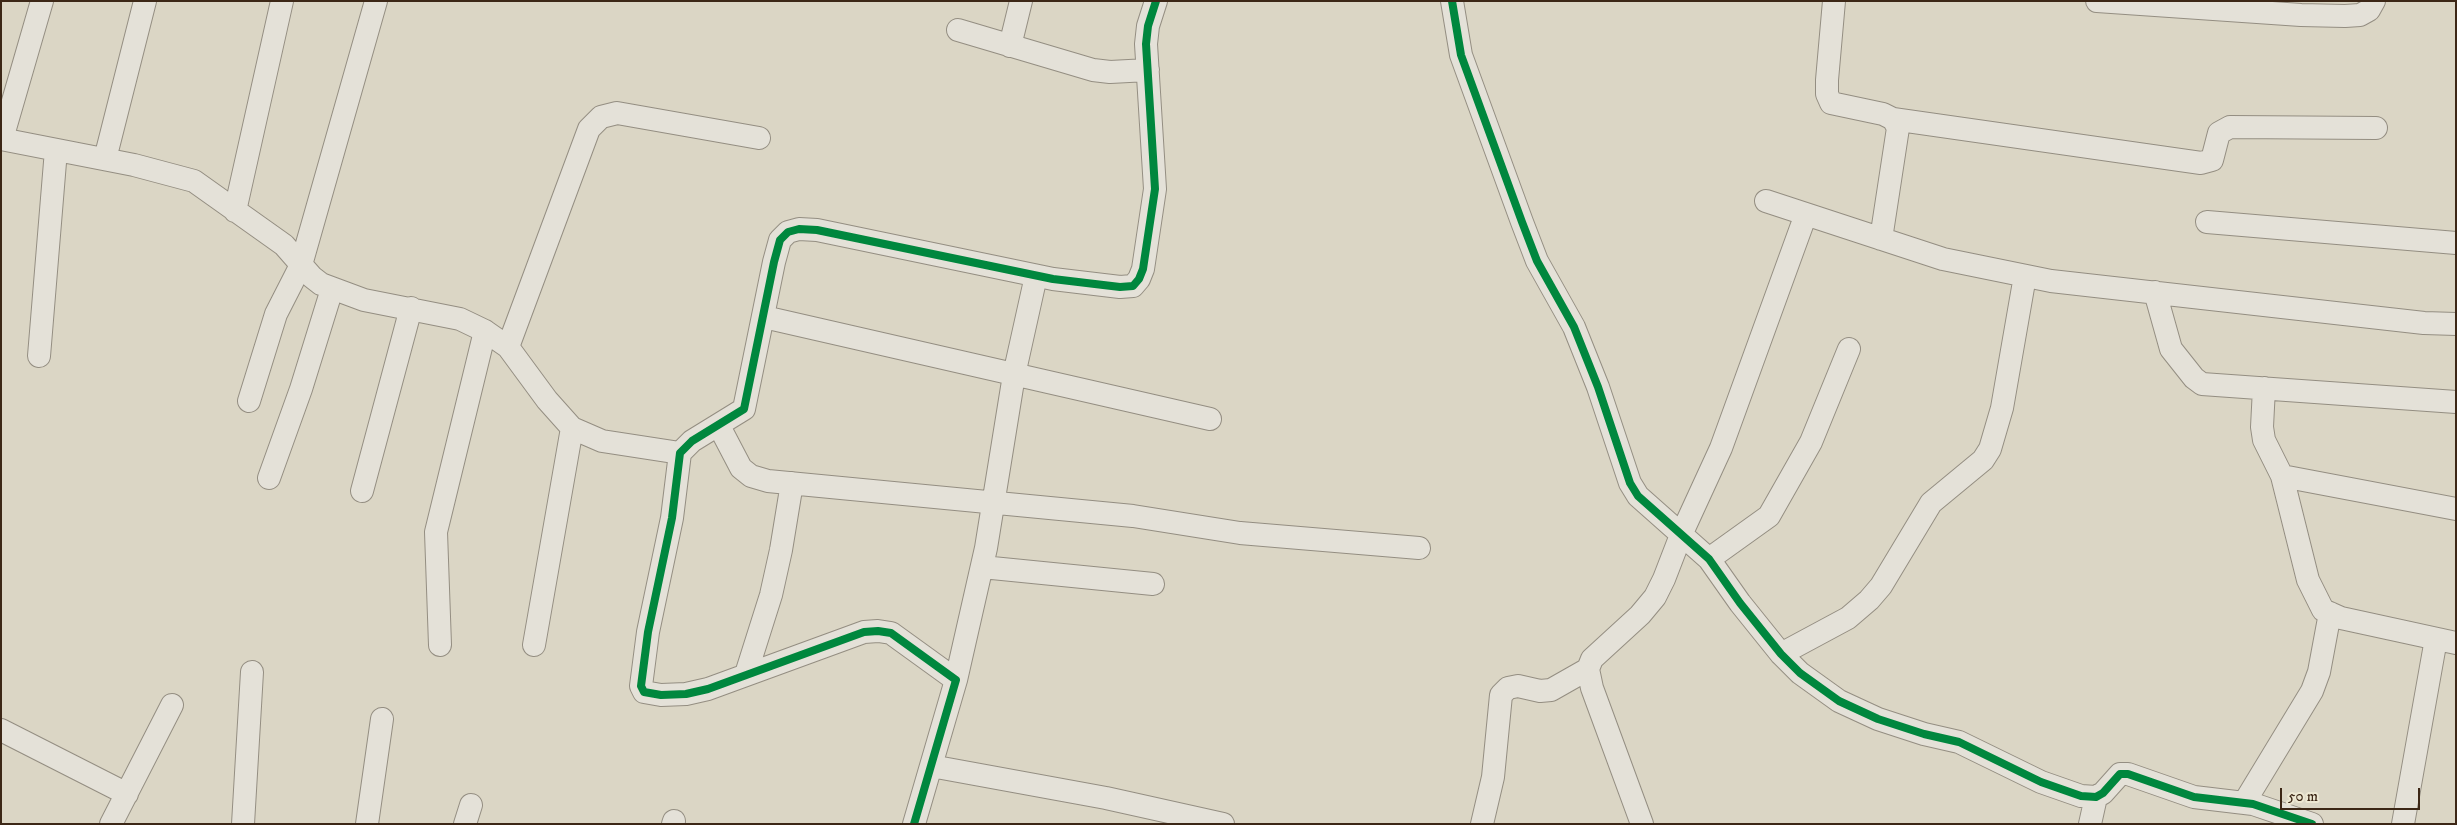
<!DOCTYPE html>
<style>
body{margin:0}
#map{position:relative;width:2457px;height:825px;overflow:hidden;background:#dbd6c5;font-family:"IM FELL DW Pica",serif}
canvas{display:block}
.frame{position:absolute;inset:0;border:2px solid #3c2716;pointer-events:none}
.scale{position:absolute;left:2280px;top:788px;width:140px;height:22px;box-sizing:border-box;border:2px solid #3c2716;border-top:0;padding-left:6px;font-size:15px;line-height:18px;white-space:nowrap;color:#3c2716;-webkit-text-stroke:4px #ede8d3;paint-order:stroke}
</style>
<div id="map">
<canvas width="2457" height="825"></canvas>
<div class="frame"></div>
<div class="scale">50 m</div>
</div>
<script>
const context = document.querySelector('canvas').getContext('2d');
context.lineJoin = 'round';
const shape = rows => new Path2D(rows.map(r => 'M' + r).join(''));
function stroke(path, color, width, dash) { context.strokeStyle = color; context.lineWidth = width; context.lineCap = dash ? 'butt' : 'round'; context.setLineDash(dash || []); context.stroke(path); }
const minor = shape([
 [1452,1,1461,55,1522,222,1537,261,1574,327,1598,387,1630,483,1638,496,1709,559,1740,603,1781,654,1800,673,1839,701,1878,719,1924,734,1959,742,2041,782,2081,796,2096,797,2103,793,2120,774,2128,774,2194,797,2253,804,2312,824],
 [1834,1,1827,80,1827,94,1831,103,1883,114,1893,119,1898,128,1881,239],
 [2097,1,2301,15,2345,16,2360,15,2369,10,2374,1],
 [958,30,1093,70,1110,72,1148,70],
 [1010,46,1021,1],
 [1893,119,2201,163,2212,160,2219,133,2230,127,2376,128],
 [1,139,134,165,194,181,284,245,312,277,321,284,364,300,460,319,485,331,508,347,547,400,572,428,602,441,680,453],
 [2,139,42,1],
 [105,159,145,1],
 [1766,201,1943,259,2051,281,2424,323,2456,324],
 [235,211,282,1],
 [2207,222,2456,243],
 [2155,292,2171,349,2194,378,2202,384,2456,402],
 [764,317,1210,419],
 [508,347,589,129,601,117,617,113,759,138],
 [39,356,56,150],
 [2264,388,2262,427,2264,440,2282,476,2308,580,2323,610,2341,618,2456,643],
 [249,401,276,314,301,265,376,1],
 [719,426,741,468,751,476,768,481,1133,516,1240,533,1419,548],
 [2282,476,2456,509],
 [269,478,301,389,332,289],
 [362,491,411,308],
 [1709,559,1769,516,1811,442,1849,349],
 [982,567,1153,584],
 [440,645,436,532,485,331],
 [534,645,572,428],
 [1781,654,1848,618,1869,600,1881,586,1931,503,1983,460,1990,449,2002,408,2025,276],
 [746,674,771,595,781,550,792,483],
 [956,680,986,548,1014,375,1036,276],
 [1,730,127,794],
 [931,766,1106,798,1223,824],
 [2244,803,2312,691,2319,672,2330,613],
 [111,824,172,705],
 [243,824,252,672],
 [367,824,382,719],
 [465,824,471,805],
 [673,824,674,821],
 [914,824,956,680,891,633,878,631,864,632,708,689,686,694,661,695,644,692,641,686,648,632,672,518,680,453,692,441,744,409,774,262,780,240,788,232,799,229,817,230,1053,279,1120,287,1133,286,1139,279,1143,269,1155,189,1146,44,1148,26,1156,1],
 [1482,824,1493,777,1501,695,1508,688,1518,686,1540,691,1551,690,1588,669],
 [1642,824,1592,688,1588,669,1592,659,1640,615,1655,597,1664,579,1681,535,1721,448,1806,214],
 [2090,824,2096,797],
 [2403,824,2436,639]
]);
stroke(minor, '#948e82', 24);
stroke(minor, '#e4e1d8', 22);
stroke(shape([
 [1452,1,1461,55,1522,222,1537,261,1574,327,1598,387,1630,483,1638,496,1709,559,1740,603,1781,654,1800,673,1839,701,1878,719,1924,734,1959,742,2041,782,2081,796,2096,797,2103,793,2120,774,2128,774,2194,797,2253,804,2312,824],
 [914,824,956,680,891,633,878,631,864,632,708,689,686,694,661,695,644,692,641,686,648,632,672,518,680,453,692,441,744,409,774,262,780,240,788,232,799,229,817,230,1053,279,1120,287,1133,286,1139,279,1143,269,1155,189,1146,44,1148,26,1156,1]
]), '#00873e', 8);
</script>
